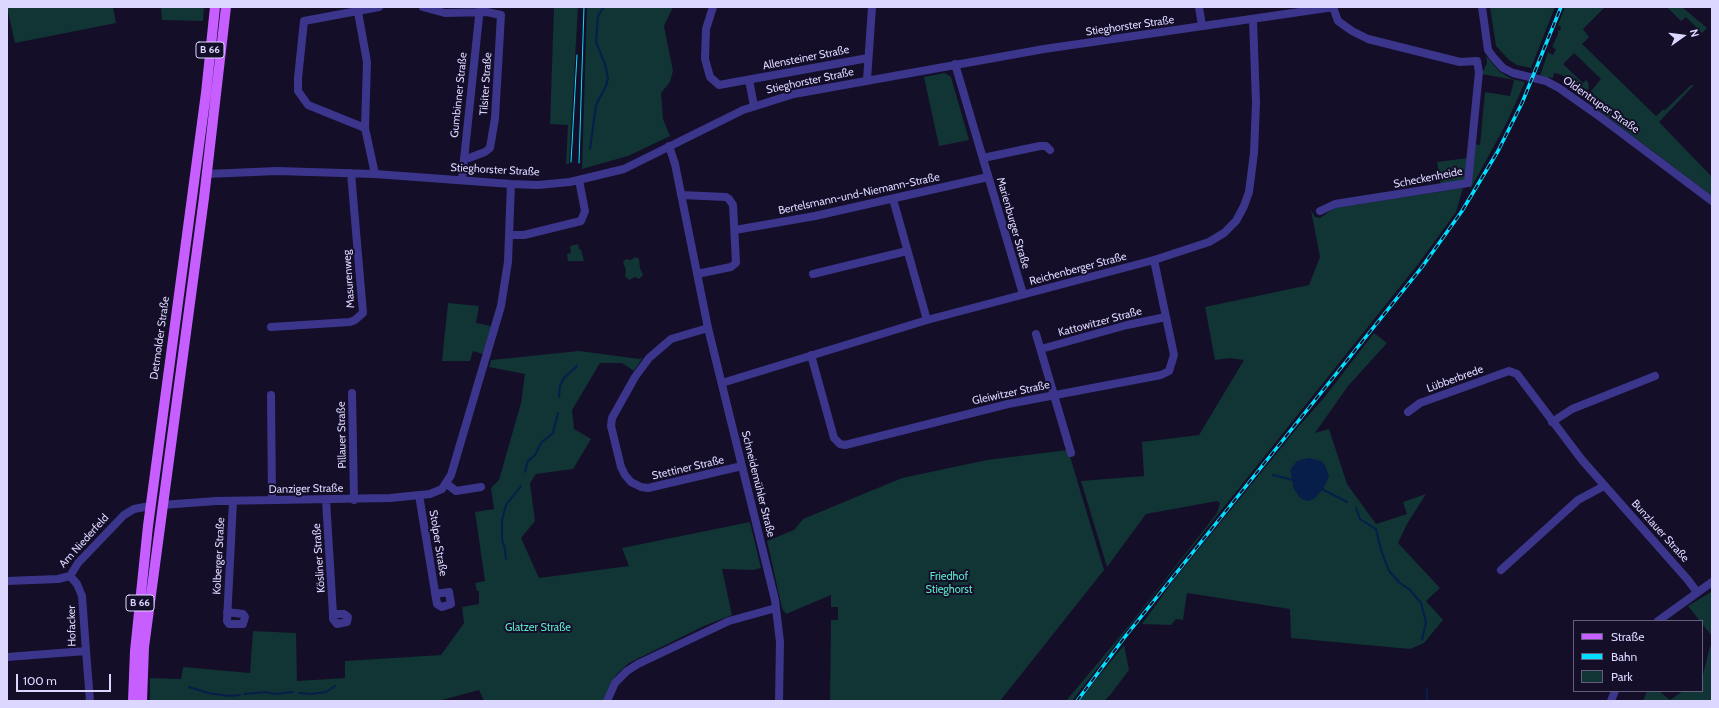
<!DOCTYPE html>
<meta charset="utf-8">
<style>
body{margin:0}
#map{position:relative;width:1719px;height:708px;overflow:hidden;background:#140e29;font-family:Cabin,sans-serif}
canvas{display:block}
.frame{position:absolute;inset:0;border:8px solid #dcd7ff;pointer-events:none}
.legend{position:absolute;left:1573px;top:620px;width:130px;height:72px;box-sizing:border-box;background:#140e29;border:1px solid #645e7f;margin:0;padding:5px 7px;list-style:none;font-size:12px;color:#dcd7ff}
.legend li{display:flex;align-items:center;gap:8px;height:20px}
.legend b{width:20px;border:1px solid #645e7f}
.north{position:absolute;left:1663px;top:16px;width:40px;height:40px;-webkit-text-stroke:3px #140e29;paint-order:stroke;rotate:76deg;font-size:11px;font-weight:700;line-height:16px;text-align:center;color:#dcd7ff}
.north::after{content:'';display:block;margin:auto;width:14px;height:18px;background:#dcd7ff;clip-path:polygon(50% 0,100% 100%,50% 72%,0 100%)}
.scale{position:absolute;left:16px;top:674px;width:95px;height:18px;box-sizing:border-box;border:2px solid #dcd7ff;border-top:0;padding-left:5px;font-size:12px;line-height:14px;white-space:nowrap;color:#dcd7ff;-webkit-text-stroke:3px #140e29;paint-order:stroke}
</style>
<div id="map">
<canvas width="1719" height="708"></canvas>
<div class="frame"></div>
<ul class="legend">
<li><b style="height:5px;background:#c75eff"></b>Straße</li>
<li><b style="height:5px;background:#03dfff"></b>Bahn</li>
<li><b style="height:11px;background:#113434"></b>Park</li>
</ul>
<div class="north">N</div>
<div class="scale">100 m</div>
</div>
<script>
const context = document.querySelector('canvas').getContext('2d');
context.lineJoin = 'round';
function fill(path, color) { context.fillStyle = color; context.fill(path, 'evenodd'); }
const shape = rows => new Path2D(rows.map(r => 'M' + r).join(''));
function stroke(path, color, width, dash) { context.strokeStyle = color; context.lineWidth = width; context.lineCap = dash ? 'butt' : 'round'; context.setLineDash(dash || []); context.stroke(path); }
function drawText(font, color, halo, rows, align = 'center') {
  context.font = font + ' Cabin,sans-serif'; context.lineWidth = 4; context.setLineDash([]); context.textBaseline = 'middle'; context.strokeStyle = halo; context.fillStyle = color; for (const [text, x, y, turn = 0] of rows) {
    context.save(); context.translate(x, y); context.rotate((+turn || 0) * Math.PI / 180); context.textAlign = isNaN(turn) ? turn : align; if (halo) context.strokeText(text, 0, 0); context.fillText(text, 0, 0); context.restore();
  }
}
fill(shape([
 [7,7,113,7,116,23,15,43],
 [161,7,204,7,203,21,162,20],
 [554,7,578,7,569,164,566,164,568,125,550,124],
 [587,7,673,7,664,26,673,71,670,82,661,93,663,119,670,136,628,156,582,169],
 [1490,7,1555,7,1531,68,1517,65,1509,60,1496,46],
 [1565,7,1605,7,1583,29,1589,37,1582,44,1656,116,1664,109,1665,110,1691,85,1694,85,1659,122,1712,177,1712,196,1588,102,1587,96,1601,79,1574,53,1563,64,1583,83,1586,80,1588,82,1589,88,1586,92,1562,75,1554,73,1553,78,1540,76,1548,52,1553,55,1556,49,1552,47,1558,34,1558,30,1560,31,1561,27,1558,25],
 [1667,7,1682,7,1707,28,1702,33,1686,17,1681,21],
 [1486,56,1500,72,1512,79,1525,82,1507,122,1470,190,1474,144,1480,145,1485,92,1510,96,1514,80,1482,74,1487,63],
 [945,73,951,77,969,140,939,146,924,77],
 [1468,158,1466,180,1441,186,1437,162],
 [1463,188,1456,212,1419,263,1160,587,1072,701,1066,701,1127,628,1217,513,1220,503,1217,501,1146,514,1107,567,1081,481,1144,476,1142,442,1199,435,1244,360,1230,358,1215,360,1205,307,1309,285,1320,257,1311,210,1315,217,1320,218,1334,208],
 [578,244,579,249,581,250,584,261,568,261,567,254,571,253,570,246],
 [635,257,639,259,640,268,643,275,639,279,635,277,629,280,625,276,626,270,623,262,626,259,631,260],
 [448,303,479,306,476,323,491,326,483,354,473,351,470,361,442,361],
 [1374,333,1387,343,1348,386,1315,433,1329,429,1347,484,1376,524,1407,514,1403,502,1426,494,1407,524,1398,543,1440,588,1426,601,1443,620,1424,643,1410,649,1291,638,1290,609,1187,593,1183,620,1176,619,1171,625,1142,624,1173,581,1298,427,1323,399],
 [579,351,640,359,643,357,634,371,622,363,600,363,572,410,574,429,591,439,573,469,536,474,530,483,535,521,521,538,539,578,629,566,622,548,750,522,761,568,753,570,722,569,732,615,704,626,629,663,616,675,603,701,484,701,479,690,438,701,150,701,150,678,181,679,183,667,250,673,253,631,296,633,297,681,345,678,345,661,441,655,464,623,462,607,479,604,479,591,477,591,475,583,485,581,475,512,494,509,491,488,499,480,521,403,525,374,489,367,491,360],
 [1068,450,1104,570,1000,701,830,701,831,620,838,620,838,607,831,607,831,595,786,614,782,608,767,541,794,530,803,519,902,478,987,460],
 [1711,592,1712,594,1712,636,1702,624,1702,621,1700,621,1688,606],
 [1124,645,1129,670,1111,694,1104,701,1079,701],
 [1710,646,1712,647,1712,701,1643,701,1647,691,1659,691,1670,700,1683,691,1702,691,1702,679]
]), '#113434');
fill(shape([
 [1309,458,1321,461,1325,465,1329,477,1323,489,1314,499,1307,501,1300,498,1294,489,1290,470,1297,461]
]), '#071d4a');
stroke(shape([
 [590,149,596,105,606,86,608,78,605,64,596,42,598,16,604,7],
 [559,397,560,386,564,378,577,366],
 [525,472,528,461,535,455,541,443,553,433,558,413],
 [1273,475,1293,480],
 [1322,489,1347,502],
 [1356,508,1360,519,1376,529,1381,550,1389,571,1400,583,1410,590,1421,603,1426,622,1422,640],
 [506,559,505,549,502,540,502,520,506,505,521,486],
 [189,687,208,693,229,696,240,695],
 [299,693,311,694,326,692,335,686],
 [244,694,267,692,274,694,293,692],
 [1427,701,1427,688]
]), '#071d4a', 2);
stroke(shape([
 [423,7,445,13,487,12,501,15,495,118,490,148,485,152,469,158,464,158],
 [713,7,706,29,705,59,710,77,719,85,868,58],
 [1199,7,1202,26],
 [1482,7,1488,50,1493,57,1503,68,1513,73,1546,81,1559,88,1603,119,1712,201],
 [358,12,367,62,365,128,375,174],
 [955,64,1023,294],
 [749,80,754,106],
 [867,80,872,7],
 [365,128,308,105,298,91,298,78,304,21,379,7],
 [669,146,675,164,708,328,775,600,780,642,779,701],
 [983,158,1040,146,1046,146,1050,150],
 [207,174,277,171,375,174,511,184,538,185,570,182,624,169,743,110,794,94,1044,49,1334,7],
 [462,179,480,7],
 [681,195,726,197,729,199,733,205,736,263,731,267,697,274],
 [893,199,927,320],
 [1320,211,1335,204,1468,183,1479,72,1477,61,1460,62,1368,39,1352,31,1338,21,1333,7],
 [735,230,815,216,988,177],
 [509,235,524,235,581,221,585,211,579,180],
 [813,274,907,251],
 [271,327,350,322,355,320,363,313,351,173],
 [708,328,671,339,649,358,635,377,612,418,611,426,621,467,625,475,631,482,641,487,648,488,742,466],
 [1036,334,1071,453],
 [1041,349,1127,325,1166,317],
 [811,355,834,438,840,444,845,445,1008,404,1161,375,1169,371,1174,355,1154,260],
 [722,383,927,320,1154,260,1209,242,1224,233,1236,221,1244,206,1249,192,1254,153,1256,103,1253,20],
 [352,393,354,500],
 [271,395,272,500],
 [1408,412,1420,403,1509,371,1517,374,1582,460,1688,580,1697,592],
 [1552,422,1572,409,1655,376],
 [447,484,456,491,481,487],
 [419,495,436,598,437,604,442,607,451,604,449,592,435,594],
 [326,500,333,614,333,619,337,624,347,622,348,617,344,614,333,614],
 [162,505,216,501,390,498,430,494,442,489,451,475,501,306,508,262,511,184],
 [1501,570,1578,500,1604,486],
 [7,581,58,579,70,576,78,563,124,515,134,509,150,506],
 [227,612,243,614,245,617,243,624,229,624,227,621,233,501],
 [1658,621,1712,582],
 [86,651,90,701],
 [7,657,86,651,82,596,77,584,70,576],
 [607,701,615,683,627,671,638,664,729,621,776,608],
 [1611,701,1615,691]
]), '#3b368c', 8);
stroke(shape([
 [133,701,135,651,148,526,206,93,215,7],
 [142,701,144,647,204,198,226,7]
]), '#c75eff', 10);
stroke(shape([
 [571,162,577,55],
 [579,163,584,7]
]), '#03dfff', 1);
const rail = shape([
 [1077,701,1124,638,1422,267,1462,211,1498,151,1522,103,1561,7]
]);
stroke(rail, '#03dfff', 3.5);
stroke(rail, '#140e29', 2, [6]);
for (const [x, y, w] of [
 [210,50,28],
 [140,603,28]
]) { const box = new Path2D(); box.roundRect(x - w / 2, y - 8, w, 16, 3); context.fillStyle = '#140e29'; context.fill(box); stroke(box, '#dcd7ff', 1); }
drawText('bold 10px', '#dcd7ff', null, [
 ["B 66",210,50],
 ["B 66",140,603]
]);
drawText('11px', '#dcd7ff', '#140e29', [
 ["Stieghorster Straße",1130,26,-8],
 ["Allensteiner Straße",806,58,-11],
 ["Stieghorster Straße",810,81,-12],
 ["Tilsiter Straße",486,84,-86],
 ["Gumbinner Straße",459,95,-84],
 ["Oldentruper Straße",1601,105,35],
 ["Stieghorster Straße",495,170,3],
 ["Scheckenheide",1428,178,-11],
 ["Bertelsmann-und-Niemann-Straße",859,194,-12],
 ["Marienburger Straße",1013,223,74],
 ["Reichenberger Straße",1078,269,-15],
 ["Masurenweg",349,279,-94],
 ["Kattowitzer Straße",1100,322,-15],
 ["Detmolder Straße",160,338,-82],
 ["Lübberbrede",1455,379,-20],
 ["Gleiwitzer Straße",1011,393,-12],
 ["Pillauer Straße",342,435,-91],
 ["Stettiner Straße",688,468,-13],
 ["Schneidemühler Straße",758,484,76],
 ["Danziger Straße",306,489,-1],
 ["Bunzlauer Straße",1660,531,48],
 ["Am Niederfeld",84,541,-48],
 ["Stolper Straße",438,543,81],
 ["Kolberger Straße",219,556,-87],
 ["Kösliner Straße",319,558,-94],
 ["Hofacker",72,626,-91]
]);
drawText('11px', '#59e9c8', '#140e29', [
 ["Friedhof",949,577],
 ["Stieghorst",949,590],
 ["Glatzer Straße",538,628]
]);
</script>
